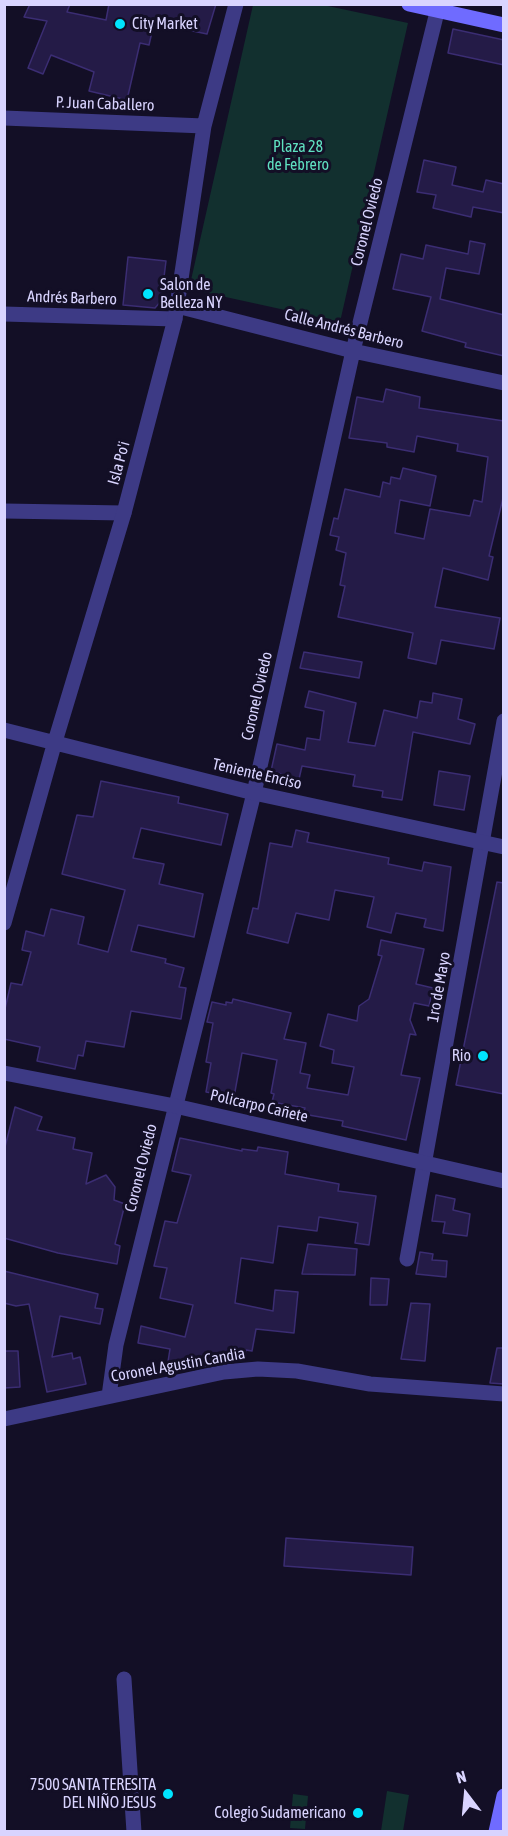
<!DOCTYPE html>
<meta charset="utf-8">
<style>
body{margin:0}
#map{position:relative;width:508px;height:1836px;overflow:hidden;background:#130f26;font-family:"Asap Condensed",sans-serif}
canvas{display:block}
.frame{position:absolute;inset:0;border:6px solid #d9d4ff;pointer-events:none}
.north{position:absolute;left:436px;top:1764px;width:60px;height:60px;-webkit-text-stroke:4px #130f26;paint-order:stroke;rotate:344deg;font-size:16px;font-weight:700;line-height:24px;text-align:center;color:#d9d4ff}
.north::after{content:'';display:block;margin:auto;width:21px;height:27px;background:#d9d4ff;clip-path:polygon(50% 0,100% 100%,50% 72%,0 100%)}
</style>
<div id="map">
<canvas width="508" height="1836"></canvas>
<div class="frame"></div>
<div class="north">N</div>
</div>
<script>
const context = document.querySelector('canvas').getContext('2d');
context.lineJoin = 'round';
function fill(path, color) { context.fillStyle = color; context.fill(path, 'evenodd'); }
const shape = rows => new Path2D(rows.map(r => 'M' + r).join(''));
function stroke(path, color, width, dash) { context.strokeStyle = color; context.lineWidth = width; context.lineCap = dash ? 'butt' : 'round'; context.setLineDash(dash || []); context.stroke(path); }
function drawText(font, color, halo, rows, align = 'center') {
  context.font = font + ' "Asap Condensed",sans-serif'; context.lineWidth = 6; context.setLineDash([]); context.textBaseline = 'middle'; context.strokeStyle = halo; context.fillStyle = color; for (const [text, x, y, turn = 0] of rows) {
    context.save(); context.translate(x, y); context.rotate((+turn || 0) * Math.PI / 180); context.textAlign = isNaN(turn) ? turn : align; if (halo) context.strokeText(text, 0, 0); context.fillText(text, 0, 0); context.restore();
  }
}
fill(shape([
 [253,5,323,5,408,23,340,322,189,289],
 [387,1791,409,1795,403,1831,381,1831],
 [293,1794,308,1796,305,1829,290,1828]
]), '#12302f');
const building = shape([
 [30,4,70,4,67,12,106,20,109,4,216,4,207,34,188,30,189,27,155,19,149,45,140,43,127,100,89,91,94,72,51,55,43,74,28,68,47,21,24,17,30,4],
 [453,29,504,40,504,65,448,53,453,29],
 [424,160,456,167,452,185,483,192,486,180,504,184,504,213,473,207,471,217,433,208,436,195,417,192,424,160],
 [470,241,485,244,479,274,446,268,440,299,504,315,504,356,465,347,466,343,422,331,431,297,393,289,401,254,423,259,426,245,468,254,470,241],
 [128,257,166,261,161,301,155,308,123,305,128,257],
 [386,389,420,397,419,408,504,421,504,494,489,556,493,557,488,580,443,568,435,607,500,618,494,649,441,640,436,664,408,658,413,633,338,617,345,586,340,585,346,553,336,550,339,537,330,535,334,518,338,519,345,489,380,497,383,482,390,484,391,477,400,479,403,468,436,476,430,506,400,500,395,533,424,539,430,509,470,516,474,500,482,502,488,457,457,451,458,444,417,436,414,452,387,447,387,443,349,438,357,397,383,402,386,389],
 [304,652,362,662,359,678,300,668,304,652],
 [309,691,356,703,348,742,375,746,384,710,417,718,420,701,432,703,433,693,462,699,458,719,475,724,470,744,413,732,402,800,382,797,383,791,353,786,355,775,302,766,299,779,271,771,277,744,305,750,307,738,320,740,324,711,305,707,309,691],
 [439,771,470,776,464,810,434,805,439,771],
 [101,781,179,797,178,803,228,814,221,845,141,828,133,858,164,864,159,884,203,894,194,937,138,925,131,951,166,959,165,963,184,968,179,987,186,988,181,1019,131,1011,124,1047,86,1041,83,1056,78,1055,75,1069,37,1061,40,1047,4,1039,4,1013,11,983,22,985,31,952,22,950,26,931,44,936,51,909,84,917,78,944,108,952,125,890,62,874,77,815,93,817,101,781],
 [296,830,309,833,307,842,389,858,388,864,422,871,424,862,451,867,443,931,424,927,426,919,396,913,391,933,367,927,374,897,335,890,329,920,296,913,288,943,247,933,253,908,258,909,270,843,292,847,296,830],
 [497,882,504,883,504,1094,456,1085,497,882],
 [381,940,424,949,416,984,433,988,429,1006,414,1003,410,1020,416,1035,410,1034,401,1075,420,1078,406,1140,342,1126,343,1121,303,1114,305,1108,272,1102,274,1094,271,1093,277,1060,242,1053,234,1097,206,1092,211,1063,206,1062,213,1023,207,1022,212,1002,226,1005,226,1002,232,1003,233,999,291,1013,284,1039,306,1043,300,1073,310,1075,307,1088,348,1095,354,1067,332,1063,334,1050,320,1046,328,1014,357,1021,359,1006,369,999,382,956,378,955,381,940],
 [15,1107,42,1117,37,1130,75,1138,73,1149,92,1153,86,1184,106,1175,115,1187,114,1200,125,1204,115,1244,120,1246,117,1264,58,1253,4,1238,4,1151,15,1107],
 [180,1138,242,1151,242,1149,257,1151,258,1147,288,1152,285,1174,339,1184,338,1191,376,1196,369,1245,355,1243,358,1223,319,1217,317,1231,278,1226,273,1263,241,1258,235,1303,273,1311,275,1290,298,1292,294,1333,256,1329,252,1351,246,1350,245,1356,227,1352,224,1362,166,1374,170,1349,138,1343,141,1326,185,1337,193,1305,160,1298,167,1268,154,1266,165,1221,177,1223,191,1175,172,1171,180,1138],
 [436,1195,455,1199,453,1210,470,1214,467,1236,443,1233,445,1222,432,1221,436,1195],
 [308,1244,357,1249,355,1275,302,1274,308,1244],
 [420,1252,433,1254,432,1260,447,1261,446,1277,416,1274,420,1252],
 [4,1271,98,1294,95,1308,103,1309,100,1324,60,1316,52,1357,72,1353,73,1359,80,1357,86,1384,47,1392,29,1304,16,1306,4,1303,4,1271],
 [371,1278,389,1279,387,1305,370,1305,371,1278],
 [411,1303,430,1304,425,1361,401,1359,411,1303],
 [497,1348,504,1348,504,1384,490,1383,497,1348],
 [4,1351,18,1351,20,1387,4,1388,4,1351],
 [286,1538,413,1547,411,1575,284,1566,286,1538]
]);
fill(building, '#241b47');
stroke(building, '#3b2d73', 1.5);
stroke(shape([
 [177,306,353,351,504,383],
 [4,314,175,319],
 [4,511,124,513],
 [407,1259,504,721],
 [109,1396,116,1345,254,793,353,351,439,4],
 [4,1419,224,1372,258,1369,297,1371,370,1384,504,1394],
 [124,1679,134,1832]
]), '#3d3a85', 15);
stroke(shape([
 [4,118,204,126],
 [4,730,254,793,504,847],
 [4,923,54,745,124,513,175,319,204,126,236,4],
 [4,1073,175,1106,504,1181]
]), '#3d3a85', 15);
stroke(shape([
 [409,4,504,25],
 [496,1832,504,1796]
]), '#6f6bff', 15);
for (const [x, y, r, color] of [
 [120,24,6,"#00e5ff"],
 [148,294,6,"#00e5ff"],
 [483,1056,6,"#00e5ff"],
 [168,1794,6,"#00e5ff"],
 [358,1813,6,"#00e5ff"]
]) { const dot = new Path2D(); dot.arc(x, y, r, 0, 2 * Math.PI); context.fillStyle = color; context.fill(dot); stroke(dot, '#130f26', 2); }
drawText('16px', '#d9d4ff', '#130f26', [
 ["City Market",132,24,"left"],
 ["Salon de",160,285,"left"],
 ["Belleza NY",160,303,"left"],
 ["Rio",471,1056],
 ["7500 SANTA TERESITA",156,1785],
 ["DEL NIÑO JESUS",156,1803],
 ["Colegio Sudamericano",346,1813]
], 'right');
drawText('16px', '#d9d4ff', '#130f26', [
 ["P. Juan Caballero",105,104,2],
 ["Coronel Oviedo",367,222,-76],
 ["Andrés Barbero",72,298,2],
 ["Calle Andrés Barbero",344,329,14],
 ["Isla Po'i",119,463,-75],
 ["Coronel Oviedo",257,696,-77],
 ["Teniente Enciso",257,774,13],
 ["1ro de Mayo",439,987,-80],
 ["Policarpo Cañete",259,1106,13],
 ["Coronel Oviedo",141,1168,-76],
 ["Coronel Agustin Candia",178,1365,-10]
]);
drawText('16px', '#5fe0c0', '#130f26', [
 ["Plaza 28",298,147],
 ["de Febrero",298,165]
]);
</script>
